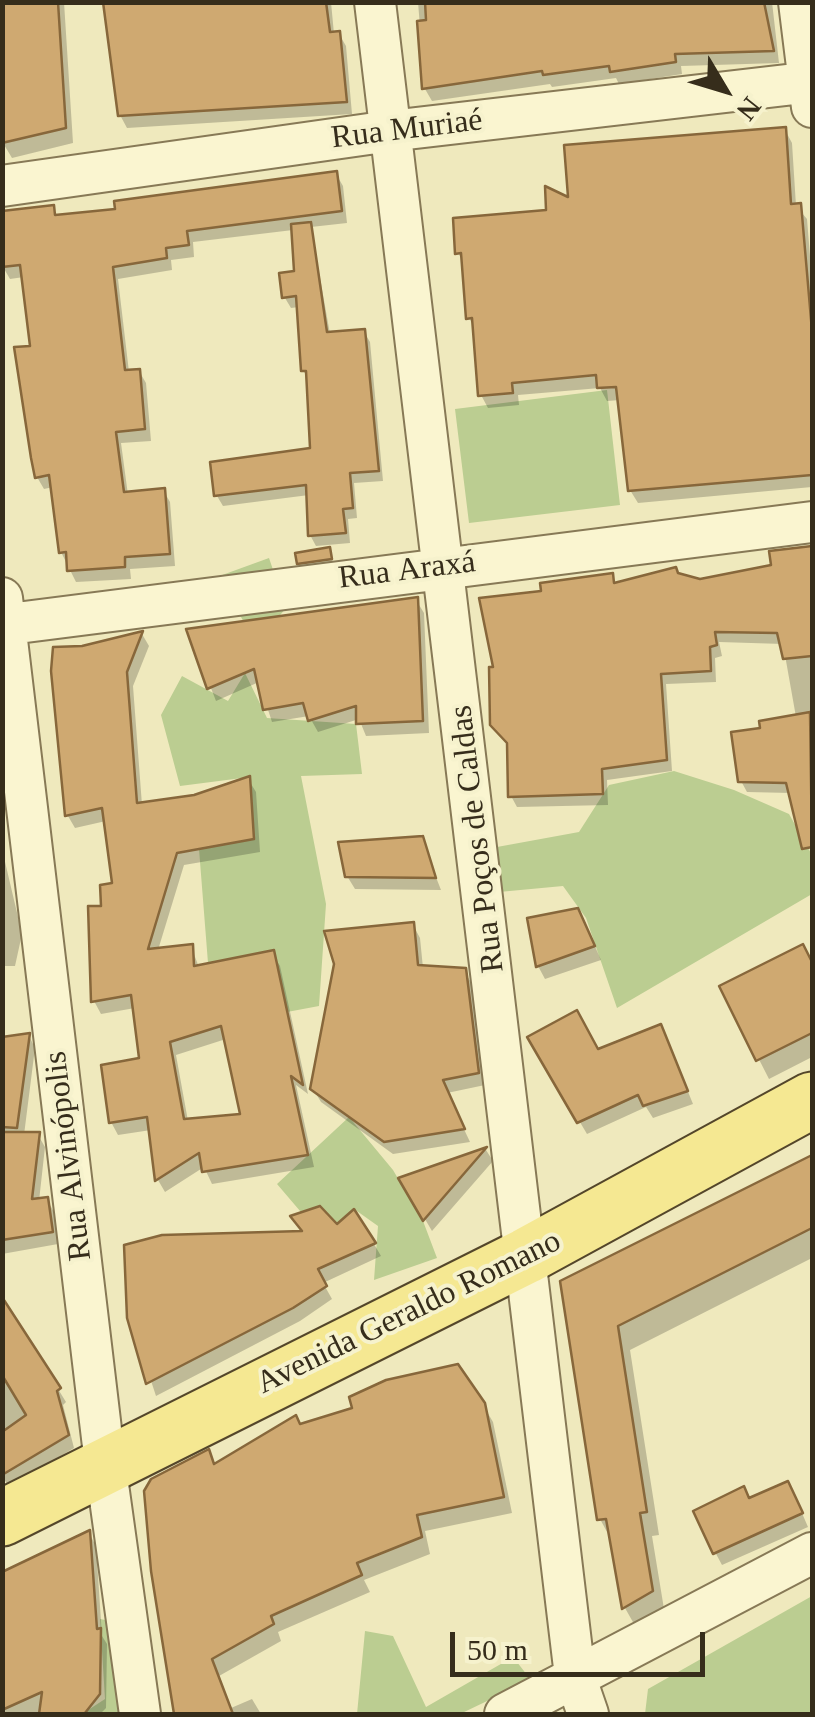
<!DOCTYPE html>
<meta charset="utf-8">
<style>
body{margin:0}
#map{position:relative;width:815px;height:1717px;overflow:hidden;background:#efe9bd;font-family:Georgia,serif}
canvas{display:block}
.frame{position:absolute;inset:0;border:5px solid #362d1b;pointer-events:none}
.north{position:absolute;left:675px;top:40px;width:100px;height:100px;-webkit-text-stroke:8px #f6f2cd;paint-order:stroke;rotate:128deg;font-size:28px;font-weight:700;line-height:40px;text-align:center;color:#362d1b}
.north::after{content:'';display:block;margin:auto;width:35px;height:45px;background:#362d1b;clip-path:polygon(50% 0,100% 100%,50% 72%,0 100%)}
.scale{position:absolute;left:450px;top:1632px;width:255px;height:45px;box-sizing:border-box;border:5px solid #362d1b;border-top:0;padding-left:12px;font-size:30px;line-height:35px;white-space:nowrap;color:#362d1b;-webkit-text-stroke:8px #f6f2cd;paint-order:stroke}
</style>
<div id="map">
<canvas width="815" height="1717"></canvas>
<div class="frame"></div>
<div class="north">N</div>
<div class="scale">50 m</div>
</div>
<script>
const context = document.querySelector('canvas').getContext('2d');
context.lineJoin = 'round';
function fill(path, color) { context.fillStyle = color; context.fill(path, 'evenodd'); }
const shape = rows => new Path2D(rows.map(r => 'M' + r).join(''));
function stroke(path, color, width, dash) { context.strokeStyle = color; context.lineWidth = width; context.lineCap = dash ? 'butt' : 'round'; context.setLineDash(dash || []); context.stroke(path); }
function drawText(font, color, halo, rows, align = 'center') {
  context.font = font + ' Georgia,serif'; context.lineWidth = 8; context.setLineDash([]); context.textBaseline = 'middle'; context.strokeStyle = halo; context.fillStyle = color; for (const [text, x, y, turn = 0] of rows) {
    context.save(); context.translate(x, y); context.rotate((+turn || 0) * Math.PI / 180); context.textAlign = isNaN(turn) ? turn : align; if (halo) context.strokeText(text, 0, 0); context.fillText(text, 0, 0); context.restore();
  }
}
fill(shape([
 [607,390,620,505,469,523,455,409],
 [269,558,286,608,256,644,241,617,203,582],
 [245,673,267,718,356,724,362,774,301,776,326,904,319,1006,287,1012,273,950,208,963,199,849,254,839,250,777,180,786,161,715,182,676,228,701],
 [674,771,734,790,789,814,812,855,812,894,617,1008,586,918,563,886,499,892,497,847,579,832,609,785],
 [349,1117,393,1170,423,1221,437,1258,374,1280,378,1226,354,1209,337,1224,320,1206,306,1218,277,1184],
 [812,1596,812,1714,645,1714,648,1689],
 [100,1619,122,1623,135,1714,82,1714,105,1699],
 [365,1631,393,1636,426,1707,513,1657,531,1680,460,1714,357,1714]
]), '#bbcd91');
fill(shape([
 [2,2,64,2,73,143,12,158,3,143],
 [106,2,331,2,334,34,339,34,346,46,352,114,127,128,120,115],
 [418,2,772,2,779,63,681,66,682,74,619,84,616,78,552,87,550,84,432,101,425,89],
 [785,130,792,143,796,206,807,219,812,281,812,487,638,503,630,490,620,400,607,401,600,388,518,395,519,405,488,408,481,395,475,329,469,318,465,265,458,253,571,201],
 [336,174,343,186,347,223,311,227,330,334,364,332,370,342,383,481,354,483,357,518,348,519,350,543,316,546,310,535,309,495,223,506,217,496,213,464,312,450,309,381,303,370,299,307,291,308,285,298,296,273,293,230,193,242,194,257,171,260,172,270,118,279,129,372,139,371,146,383,151,441,121,443,128,495,163,490,170,502,175,566,130,569,131,579,76,582,61,552,53,487,44,489,37,477,32,348,24,277,10,279,3,267,53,208,58,217,118,212],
 [809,549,812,840,791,793,747,792,741,781,763,730,796,717,783,644,719,642,722,656,715,658,716,682,666,684,672,771,607,780,608,805,517,807,511,796,509,747,492,724,544,594,611,575,617,585,678,575,700,582,773,567],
 [329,550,334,565,302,569,299,563],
 [416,600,424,613,429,733,366,736,359,719,318,732,309,716,272,722,259,682,216,701,189,631],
 [142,634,149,646,133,686,142,805,194,797,248,779,256,792,260,852,184,865,158,950,191,947,199,967,272,953,280,966,308,1094,296,1085,314,1167,212,1184,204,1167,165,1192,158,1180,151,1130,118,1135,111,1122,142,1060,135,1008,101,1014,94,1001,104,908,115,886,106,821,75,828,68,816,53,671,82,649],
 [226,1039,243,1116,188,1121,176,1055],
 [421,839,441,890,355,889,347,876],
 [2,849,22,934,15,966,2,966],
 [585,924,601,960,545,979,538,966],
 [413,925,420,938,423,968,464,971,472,984,485,1085,447,1093,470,1142,393,1154,321,1102,313,1089],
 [802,947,812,965,812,1057,769,1079,722,987],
 [29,1036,35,1048,24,1135,38,1135,45,1147,39,1201,47,1200,54,1212,58,1244,2,1254,2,1040],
 [530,1038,597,1052,667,1040,693,1104,653,1118,646,1107,587,1134],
 [486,1150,493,1161,432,1231,402,1180],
 [812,1158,812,1258,630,1350,659,1535,652,1536,665,1615,638,1631,625,1608,613,1543,600,1519,563,1283],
 [294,1218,337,1227,374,1244,381,1256,323,1283,332,1299,300,1321,156,1396,130,1317,303,1234],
 [2,1298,66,1402,63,1405,74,1448,9,1487,2,1476],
 [483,1405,493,1422,512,1513,425,1531,430,1554,364,1580,370,1592,278,1632,281,1641,219,1676,231,1708,252,1699,261,1714,187,1714,208,1453,216,1466,300,1427],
 [795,1497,808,1527,722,1565,715,1552,749,1501],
 [89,1533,96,1546,102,1636,107,1644,106,1708,100,1714,2,1714,2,1575]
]), '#0003');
const building = shape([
 [2,2,58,2,66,128,2,143,2,2],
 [103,2,326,2,330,32,340,31,347,102,118,116,103,2],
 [425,2,764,2,774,51,675,54,676,62,610,72,609,66,543,75,542,71,422,89,417,21,426,20,425,2],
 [786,127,791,204,801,203,812,331,812,475,628,491,616,387,597,388,596,375,512,383,513,393,478,396,472,318,466,319,461,253,455,254,453,218,546,210,545,186,568,197,564,145,786,127],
 [337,171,342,211,187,231,189,245,166,248,167,258,113,267,125,370,140,369,145,429,116,432,124,492,165,488,170,554,125,557,125,567,67,571,66,552,59,553,49,475,35,478,31,458,14,347,30,346,20,265,2,267,2,211,54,205,55,215,115,209,114,201,337,171],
 [311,222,327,332,365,329,379,471,350,473,353,508,343,509,346,533,308,536,306,485,214,496,210,462,310,448,306,371,301,371,296,296,282,298,279,273,294,271,291,224,311,222],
 [812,546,812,656,783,659,777,633,715,632,717,645,710,647,711,671,661,674,667,760,602,769,603,794,508,797,507,743,490,725,489,667,493,667,479,598,541,591,540,583,613,573,614,583,676,567,678,573,700,579,771,565,769,551,812,546],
 [330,547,332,559,297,564,295,553,330,547],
 [418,597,423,721,356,724,356,706,308,721,303,703,263,710,254,669,207,689,186,629,418,597],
 [143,631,127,672,137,803,194,795,250,776,254,839,177,853,148,949,193,944,194,966,274,950,303,1085,291,1076,308,1155,202,1172,199,1153,155,1181,147,1117,109,1123,101,1065,139,1058,131,995,91,1002,88,906,101,906,100,885,112,883,102,808,65,816,51,671,53,647,82,646,143,631],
 [221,1026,240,1114,184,1119,170,1042,221,1026],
 [810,712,812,847,802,849,786,783,738,782,731,732,760,728,759,721,810,712],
 [423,836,436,878,345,877,338,842,423,836],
 [578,908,595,946,536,967,527,918,578,908],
 [414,922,418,965,466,968,479,1073,443,1080,465,1129,384,1142,310,1089,334,964,324,931,414,922],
 [803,944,812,962,812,1033,756,1061,719,986,803,944],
 [577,1010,598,1049,661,1024,688,1091,643,1106,638,1095,577,1123,527,1037,577,1010],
 [30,1033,17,1128,2,1127,2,1037,30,1033],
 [2,1132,40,1132,32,1199,48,1197,53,1232,2,1240,2,1132],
 [487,1147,423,1221,398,1178,487,1147],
 [812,1155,812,1228,618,1326,647,1512,640,1513,653,1591,622,1609,606,1519,597,1520,560,1281,812,1155],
 [320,1206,337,1224,354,1209,376,1243,318,1269,327,1286,293,1308,146,1384,127,1318,124,1245,162,1235,302,1231,290,1216,320,1206],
 [2,1297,61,1388,57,1391,69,1435,2,1475,2,1432,26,1415,2,1375,2,1297],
 [458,1364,485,1403,504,1497,417,1515,422,1537,357,1563,362,1575,271,1616,274,1624,212,1659,233,1714,174,1714,151,1571,144,1491,151,1479,209,1449,214,1464,296,1415,300,1424,352,1408,349,1397,386,1380,458,1364],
 [788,1481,803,1513,713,1554,693,1511,744,1486,749,1498,788,1481],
 [90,1530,97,1629,101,1628,100,1694,85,1713,74,1714,39,1714,42,1692,2,1710,2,1572,90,1530]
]);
fill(building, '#cfa971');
stroke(building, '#87673b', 2.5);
const street = shape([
 [375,2,575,1676,588,1714],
 [799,2,812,107],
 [2,186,390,131,812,82],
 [2,598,105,1463,140,1714],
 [2,625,812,522],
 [505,1714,812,1553]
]);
const primary = shape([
 [2,1518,526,1256,812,1100]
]);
stroke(street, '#877956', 44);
stroke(primary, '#54462a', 59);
stroke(street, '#faf5d0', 40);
stroke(primary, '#f5e892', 55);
drawText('32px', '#362d1b', '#f6f2cd', [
 ["Rua Muriaé",407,130,-7],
 ["Rua Araxá",407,571,-7],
 ["Rua Poços de Caldas",478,839,-97],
 ["Rua Alvinópolis",69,1156,-97],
 ["Avenida Geraldo Romano",409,1313,-26]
]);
</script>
